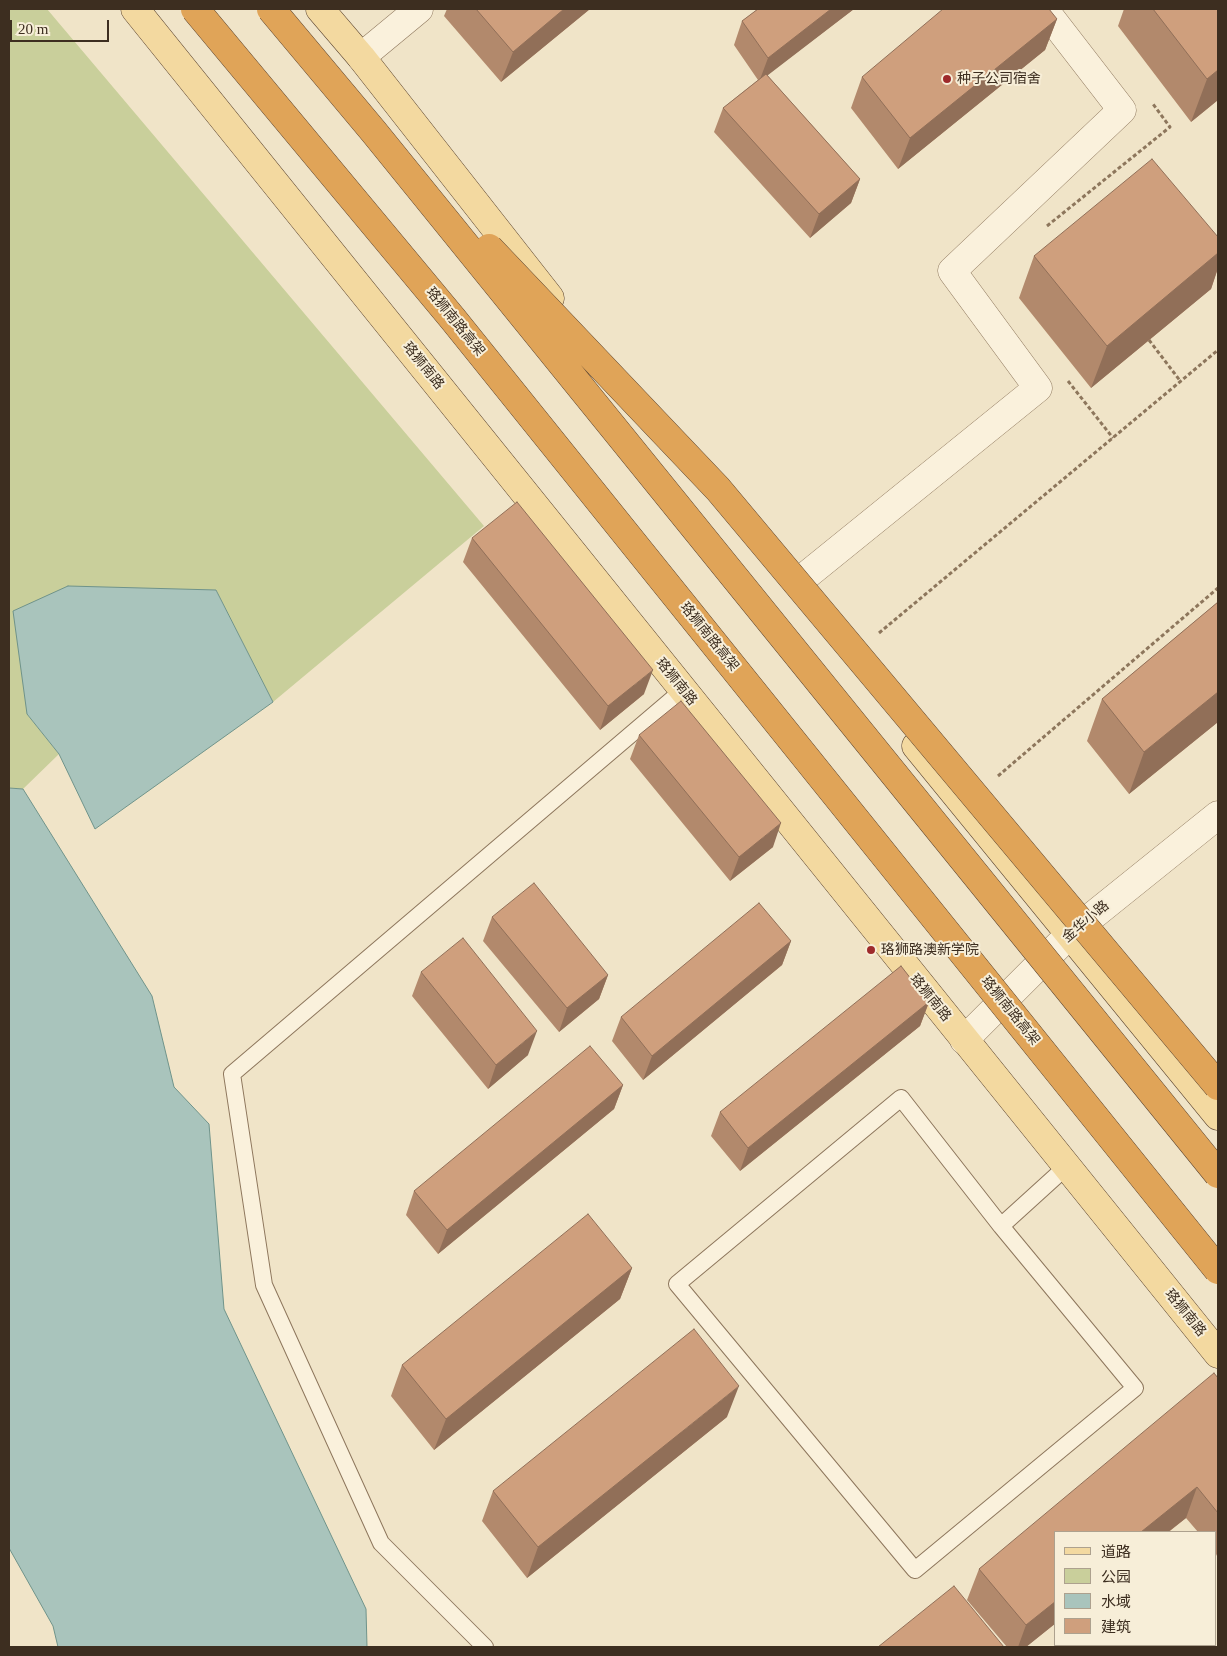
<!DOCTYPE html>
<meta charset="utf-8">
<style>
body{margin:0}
#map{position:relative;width:1227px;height:1656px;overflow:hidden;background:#f0e4c8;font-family:"Times New Roman","Noto Sans SC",serif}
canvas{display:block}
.frame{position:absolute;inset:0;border:10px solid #3d2e20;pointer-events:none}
.legend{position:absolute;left:1054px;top:1531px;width:162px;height:115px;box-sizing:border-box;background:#f7eed8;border:1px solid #ada18e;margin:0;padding:6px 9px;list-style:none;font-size:15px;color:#3d2e20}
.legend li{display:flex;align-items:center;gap:10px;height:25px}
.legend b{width:25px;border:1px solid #ada18e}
.scale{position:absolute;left:10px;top:20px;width:99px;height:22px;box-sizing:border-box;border:2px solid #3d2e20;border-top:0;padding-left:6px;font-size:15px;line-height:18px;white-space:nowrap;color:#3d2e20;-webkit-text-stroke:4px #f7eed8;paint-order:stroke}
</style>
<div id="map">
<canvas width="1227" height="1656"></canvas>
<div class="frame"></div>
<ul class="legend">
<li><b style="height:6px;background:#f3d9a0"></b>道路</li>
<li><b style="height:14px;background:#c9cf9b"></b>公园</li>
<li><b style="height:14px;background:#a9c4bc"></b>水域</li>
<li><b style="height:14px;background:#cf9f7d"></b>建筑</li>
</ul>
<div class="scale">20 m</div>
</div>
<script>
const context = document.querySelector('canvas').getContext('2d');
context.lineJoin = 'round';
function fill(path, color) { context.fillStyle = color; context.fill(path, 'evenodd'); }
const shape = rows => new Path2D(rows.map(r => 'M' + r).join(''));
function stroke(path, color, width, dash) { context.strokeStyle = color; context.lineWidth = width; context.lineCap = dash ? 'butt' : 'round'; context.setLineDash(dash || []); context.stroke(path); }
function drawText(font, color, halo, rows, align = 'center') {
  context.font = font + ' "Times New Roman","Noto Sans SC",serif'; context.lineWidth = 4; context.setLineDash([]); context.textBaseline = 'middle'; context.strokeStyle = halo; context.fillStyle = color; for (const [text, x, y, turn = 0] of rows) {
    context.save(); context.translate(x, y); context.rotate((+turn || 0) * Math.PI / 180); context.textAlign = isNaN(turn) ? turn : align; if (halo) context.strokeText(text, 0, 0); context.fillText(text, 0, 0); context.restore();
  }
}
fill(shape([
 [9,9,47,9,484,526,273,702,216,590,27,714,59,754,23,789,9,788]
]), '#c9cf9b');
const water = shape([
 [68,586,216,590,273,702,95,829,59,754,27,714,13,611,68,586],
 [9,788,23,789,152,996,174,1087,209,1124,224,1309,366,1609,367,1647,58,1647,53,1626,9,1548,9,788]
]);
fill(water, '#a9c4bc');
stroke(water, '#6f938a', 1);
const lane = shape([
 [1001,1226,901,1098,677,1284,915,1570,1135,1388,1001,1226,1066,1167],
 [485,1647,381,1543,264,1285,232,1074,683,690]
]);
const street = shape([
 [361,57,419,9],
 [797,583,1038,388,952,271,1122,110,1044,9],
 [964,1040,1070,934,1218,815]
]);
const primary = shape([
 [135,9,1218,1354],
 [320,9,361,57,550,298],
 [916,746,1218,1116]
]);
stroke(lane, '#8d765c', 18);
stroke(street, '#8d765c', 29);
stroke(primary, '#5b4430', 29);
stroke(shape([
 [1047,226,1170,127,1153,104],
 [1149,340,1181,382],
 [1068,381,1113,438],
 [879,633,1218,350],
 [998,776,1218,588]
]), '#8d765c', 3, [4, 2.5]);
stroke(lane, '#faf1dc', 16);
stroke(street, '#faf1dc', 28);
stroke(primary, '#f3d9a0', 28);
const highwayBridge = shape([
 [195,9,453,319,1218,1270],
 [271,9,374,132,1218,1174],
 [489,248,718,489,1218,1086]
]);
stroke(highwayBridge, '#5b4430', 29, []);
stroke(highwayBridge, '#e0a458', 28);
fill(shape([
 [447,9,590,9,501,82,444,16],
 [758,9,854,9,767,75,860,179,851,203,810,238,714,132,723,108,758,80,734,45,742,21],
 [1124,9,1218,9,1218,100,1191,122,1118,26],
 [1057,19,1045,50,898,169,851,108,862,77],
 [1218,237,1218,268,1211,289,1091,388,1019,298,1034,256],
 [472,538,644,694,600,730,463,562],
 [1218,602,1218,722,1129,794,1087,741,1102,699],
 [639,735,773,847,730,881,630,759],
 [492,917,608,975,599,999,559,1032,483,941],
 [791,941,782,965,643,1080,612,1041,621,1017],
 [421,972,528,1055,488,1089,412,996],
 [929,1002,920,1026,740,1171,711,1136,720,1112],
 [623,1085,614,1109,438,1254,406,1215,414,1191],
 [632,1268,620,1299,434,1450,391,1396,402,1365],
 [1218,1378,1218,1558,1216,1554,1216,1532,1198,1532,1186,1518,1026,1647,1007,1647,967,1600,979,1569],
 [727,1417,527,1578,482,1521,493,1491]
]), '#b2896c');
fill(shape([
 [564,9,590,9,501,82,513,52],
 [831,9,854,9,759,82,768,58],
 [1057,19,1045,50,898,169,910,138],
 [1218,70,1218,100,1191,122,1207,79],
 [860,179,851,203,810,238,819,214],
 [1218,253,1218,268,1211,289,1091,388,1107,346],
 [653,670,644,694,600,730,608,706],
 [1218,692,1218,722,1129,794,1144,752],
 [781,823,773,847,730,881,739,857],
 [791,941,782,965,643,1080,652,1056],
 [608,975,599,999,559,1032,567,1008],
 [929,1002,920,1026,740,1171,748,1148],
 [537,1031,528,1055,488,1089,496,1065],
 [623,1085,614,1109,438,1254,447,1230],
 [632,1268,620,1299,434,1450,446,1419],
 [739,1386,727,1417,527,1578,538,1547],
 [1197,1487,1186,1518,1168,1532,1141,1532],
 [1056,1601,1056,1623,1026,1647,1018,1647,1026,1625]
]), '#916f58');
const building = shape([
 [476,9,564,9,513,52,476,9],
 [758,9,831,9,768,58,742,21,758,9],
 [943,9,1049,9,1057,19,910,138,862,77,943,9],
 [1153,9,1218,9,1218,70,1207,79,1153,9],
 [766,74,860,179,819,214,723,108,766,74],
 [1152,159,1218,237,1218,253,1107,346,1034,256,1152,159],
 [517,502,653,670,608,706,472,538,517,502],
 [1218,602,1218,692,1144,752,1102,699,1218,602],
 [681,701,781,823,739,857,639,735,681,701],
 [534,883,608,975,567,1008,492,917,534,883],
 [759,903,791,941,652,1056,621,1017,759,903],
 [463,938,537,1031,496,1065,421,972,463,938],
 [901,966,929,1002,748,1148,720,1112,901,966],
 [590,1046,623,1085,447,1230,414,1191,590,1046],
 [588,1214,632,1268,446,1419,402,1365,588,1214],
 [694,1329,739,1386,538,1547,493,1491,694,1329],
 [1214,1373,1218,1378,1218,1513,1197,1487,1141,1532,1056,1532,1056,1601,1026,1625,979,1569,1214,1373],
 [954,1586,1004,1647,878,1647,954,1586]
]);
fill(building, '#cf9f7d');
stroke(building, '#916f58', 1);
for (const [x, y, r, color] of [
 [947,79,5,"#9e2a2b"],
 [871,950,5,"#9e2a2b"]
]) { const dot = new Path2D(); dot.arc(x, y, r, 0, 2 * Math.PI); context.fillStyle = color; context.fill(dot); stroke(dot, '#f7eed8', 2); }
drawText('14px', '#3d2e20', '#f7eed8', [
 ["种子公司宿舍",957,79],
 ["珞狮路澳新学院",881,950]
], 'left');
drawText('14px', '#3d2e20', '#f7eed8', [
 ["珞狮南路高架",455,322,51],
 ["珞狮南路",423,366,51],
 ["珞狮南路高架",709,637,51],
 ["珞狮南路",676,682,51],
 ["金华小路",1086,922,-40],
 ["珞狮南路",930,998,51],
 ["珞狮南路高架",1010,1011,51],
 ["珞狮南路",1185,1313,51]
]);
</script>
